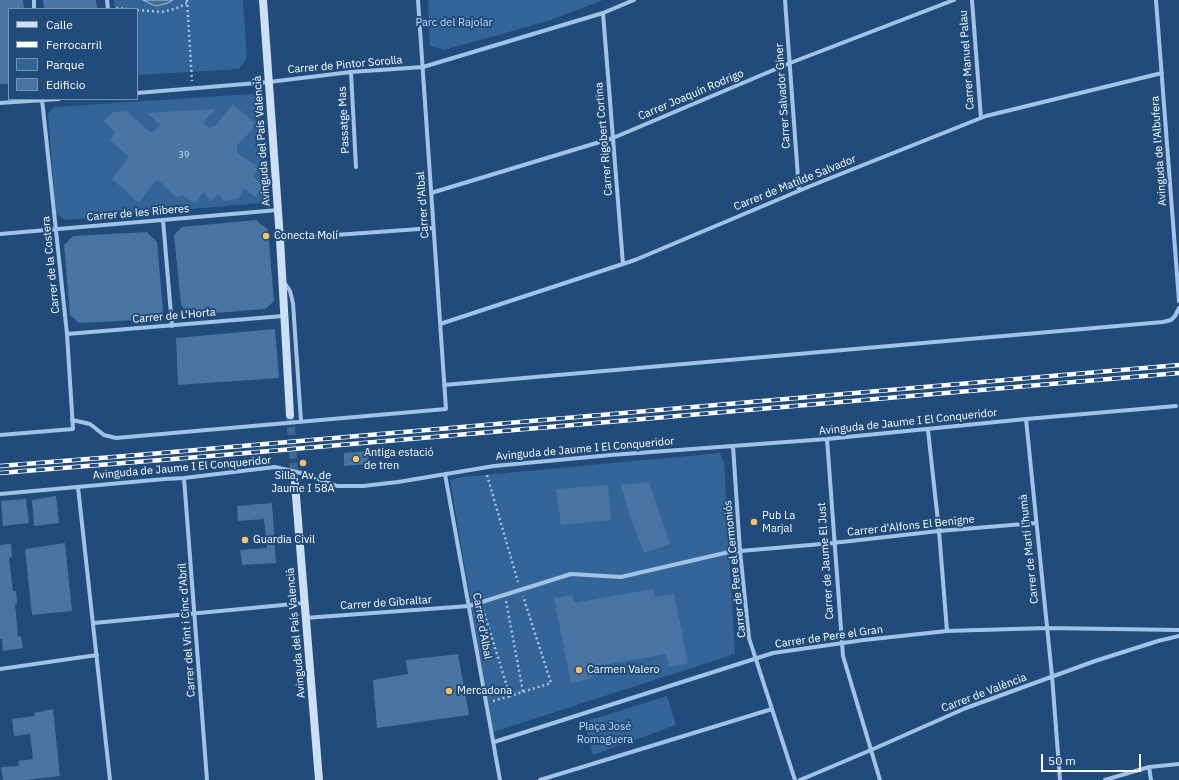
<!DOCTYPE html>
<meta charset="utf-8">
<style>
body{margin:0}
#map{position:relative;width:1179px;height:780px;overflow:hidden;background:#204b7b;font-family:"IBM Plex Sans",sans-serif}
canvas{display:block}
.legend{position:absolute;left:8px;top:8px;width:130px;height:92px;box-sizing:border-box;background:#204b7b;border:1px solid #7993b0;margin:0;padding:5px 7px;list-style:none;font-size:12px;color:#fff}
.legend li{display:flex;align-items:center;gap:8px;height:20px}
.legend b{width:20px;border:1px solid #7993b0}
.scale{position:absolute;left:1041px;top:754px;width:100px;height:18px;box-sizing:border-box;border:2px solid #fff;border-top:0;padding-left:5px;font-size:12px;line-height:14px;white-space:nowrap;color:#fff;-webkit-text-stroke:3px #204b7b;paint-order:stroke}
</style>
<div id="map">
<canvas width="1179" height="780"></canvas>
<ul class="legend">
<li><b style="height:5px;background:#ccdff5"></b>Calle</li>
<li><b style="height:5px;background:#fff"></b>Ferrocarril</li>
<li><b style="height:11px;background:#336599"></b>Parque</li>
<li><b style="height:11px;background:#4975a4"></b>Edificio</li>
</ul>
<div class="scale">50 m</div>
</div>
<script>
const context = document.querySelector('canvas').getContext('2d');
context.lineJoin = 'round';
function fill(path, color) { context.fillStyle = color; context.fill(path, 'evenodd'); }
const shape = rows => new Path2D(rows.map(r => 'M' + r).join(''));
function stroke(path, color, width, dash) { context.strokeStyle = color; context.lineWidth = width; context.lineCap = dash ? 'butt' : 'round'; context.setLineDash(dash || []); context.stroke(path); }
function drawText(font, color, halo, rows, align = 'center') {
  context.font = font + ' "IBM Plex Sans",sans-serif'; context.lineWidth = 4; context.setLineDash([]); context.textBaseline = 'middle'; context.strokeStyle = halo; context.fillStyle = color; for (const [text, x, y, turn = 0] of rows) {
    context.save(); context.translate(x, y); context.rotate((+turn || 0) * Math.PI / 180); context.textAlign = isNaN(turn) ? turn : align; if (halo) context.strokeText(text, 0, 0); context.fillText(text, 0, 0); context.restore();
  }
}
fill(shape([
 [114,0,243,0,247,58,239,69,137,75,137,9,115,9],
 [428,0,603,0,548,21,444,50,430,46],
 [252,94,259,98,268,194,261,203,65,220,56,213,48,114,54,107],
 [720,453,724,463,735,654,493,732,450,480,463,477],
 [667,696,676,725,593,755,584,722]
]), '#336599');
const water = shape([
 [143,0,173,0,168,3,157,6,153,5,143,0]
]);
fill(water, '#4c6c8f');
stroke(water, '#96bfe7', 1);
fill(shape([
 [0,0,23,0,24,9,9,9,9,84,0,84],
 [43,0,96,0,97,9,44,9],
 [233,104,257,125,237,145,237,153,258,167,253,177,265,187,255,197,244,188,238,199,225,201,218,194,210,202,204,192,195,203,182,195,177,198,158,180,154,182,139,203,112,179,129,157,110,140,115,132,103,121,114,112,126,111,150,132,153,132,160,125,147,113,215,109,203,122,209,128,215,126],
 [256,220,268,230,274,301,265,309,190,315,181,305,174,235,182,227],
 [147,232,157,242,163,311,156,319,79,323,70,315,64,245,73,236],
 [275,329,279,378,178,385,176,338],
 [368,451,369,464,344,466,344,453],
 [649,482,670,544,644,553,630,516,621,485],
 [608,485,611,520,561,525,556,489],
 [56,496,59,523,34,526,32,500],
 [26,499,29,523,3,526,1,501],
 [272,503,276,563,242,565,240,550,267,548,264,519,238,521,237,506],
 [65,543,72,611,32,615,25,549],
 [11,544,12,557,9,558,13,591,16,591,17,603,15,604,18,637,21,636,23,648,3,651,2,639,0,639,0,545],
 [653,589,655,597,674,594,688,663,669,667,666,654,591,667,593,678,571,683,554,598,572,595,574,603],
 [458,654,469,715,377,728,373,680,408,674,406,660],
 [53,709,60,776,26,780,3,780,1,767,19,766,18,761,33,759,30,734,14,736,12,719,35,716,34,713]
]), '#4975a4');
stroke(shape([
 [290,415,295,484]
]), '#41668f', 8, [8, 4]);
stroke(shape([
 [187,0,192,81],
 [116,8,127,9],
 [137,10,162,12,175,9,187,3],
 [487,475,518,582],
 [506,601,523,692],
 [483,609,510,696,551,683,523,596],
 [493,701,510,696]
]), '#a2c3e6', 2.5, [2, 3]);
stroke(shape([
 [34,0,34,9],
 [107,0,108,9],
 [785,0,799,191],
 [972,0,981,118],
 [1156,0,1179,301],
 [603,13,623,264],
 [351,72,356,167],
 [137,93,269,82,351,72,423,67,603,13,634,0],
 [0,103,59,99],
 [431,193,613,138,790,63,954,0],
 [163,220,172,326],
 [0,234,278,210],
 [280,239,433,228],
 [284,282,290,291,293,303,301,421],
 [440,324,635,260,808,187,986,116,1162,73],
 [67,334,283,316],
 [444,385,1163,322,1171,320,1175,316,1179,308],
 [1026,419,1052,676,1060,780],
 [72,420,90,424,104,435,116,438,446,409,418,0],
 [928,430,939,531,947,631],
 [0,435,73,429,67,334,42,99],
 [827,439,843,656,880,780],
 [733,446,740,551,749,638,795,780],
 [445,474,500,780],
 [184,478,207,780],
 [78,487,110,780],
 [0,494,165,479,184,478,275,467,305,474,337,486,363,486,398,482,494,466,611,455,827,439,1026,419,1176,406],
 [305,618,469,606,571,574,621,577,729,552,833,543,939,531,1036,523],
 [94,623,304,603],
 [0,669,97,655],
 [494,742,773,653,864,640,947,631,1047,628,1179,630],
 [1149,767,1151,780],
 [540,780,772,709],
 [800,780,871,750,966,708,1095,661,1158,641,1179,636],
 [1105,780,1149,767,1179,764]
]), '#a2c3e6', 4);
stroke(shape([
 [263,0,280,239,290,415],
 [295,484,319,780]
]), '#ccdff5', 8);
const rail = shape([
 [0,466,138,455,1179,365],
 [0,473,223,455,1179,373]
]);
stroke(rail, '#fff', 4.5);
stroke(rail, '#204b7b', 3, [9]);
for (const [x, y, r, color] of [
 [266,236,4,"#f3c463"],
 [356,459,4,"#f3c463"],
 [303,463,4,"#f3c463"],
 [754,522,4,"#f3c463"],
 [245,540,4,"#f3c463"],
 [579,670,4,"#f3c463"],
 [449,691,4,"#f3c463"]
]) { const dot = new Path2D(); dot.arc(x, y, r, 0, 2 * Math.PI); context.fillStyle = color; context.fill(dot); stroke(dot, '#204b7b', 1.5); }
drawText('9px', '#d2dce8', null, [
 ["39",184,155]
]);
drawText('11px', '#c6ddf5', '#204b7b', [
 ["Parc del Rajolar",454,23],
 ["Plaça José",605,727],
 ["Romaguera",605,740]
]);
drawText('11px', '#fff', '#204b7b', [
 ["Carrer Manuel Palau",967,60,-94],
 ["Carrer de Pintor Sorolla",345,65,-5],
 ["Carrer Joaquín Rodrigo",691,95,-23],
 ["Carrer Salvador Giner",783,96,-94],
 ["Passatge Mas",344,120,-93],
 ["Carrer Rigobert Cortina",604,139,-95],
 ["Avinguda del País Valencià",262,141,-94],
 ["Avinguda de l'Albufera",1159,151,-94],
 ["Carrer de Matilde Salvador",795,183,-22],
 ["Carrer d'Albal",423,205,-94],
 ["Carrer de les Riberes",138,213,-5],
 ["Carrer de la Costera",51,265,-96],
 ["Carrer de L'Horta",174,316,-5],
 ["Avinguda de Jaume I El Conqueridor",908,422,-6],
 ["Avinguda de Jaume I El Conqueridor",585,449,-5],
 ["Avinguda de Jaume I El Conqueridor",182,468,-5],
 ["Carrer d'Alfons El Benigne",911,526,-6],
 ["Carrer de Martí l'humà",1029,549,-96],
 ["Carrer de Jaume El Just",826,561,-94],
 ["Carrer de Pere el Cermoniós",735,569,-96],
 ["Carrer de Gibraltar",386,603,-4],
 ["Carrer d'Albal",482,626,80],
 ["Carrer del Vint i Cinc d'Abril",187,630,-94],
 ["Avinguda del País Valencià",296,633,-95],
 ["Carrer de Pere el Gran",829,637,-8],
 ["Carrer de València",984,693,-21]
]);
drawText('11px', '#fff', '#204b7b', [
 ["Conecta Molí",274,236],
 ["Antiga estació",364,453],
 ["de tren",364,466],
 ["Silla, Av. de",303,476,"center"],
 ["Jaume I 58A",303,489,"center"],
 ["Pub La",762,516],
 ["Marjal",762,529],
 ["Guardia Civil",253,540],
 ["Carmen Valero",587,670],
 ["Mercadona",457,691]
], 'left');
</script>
